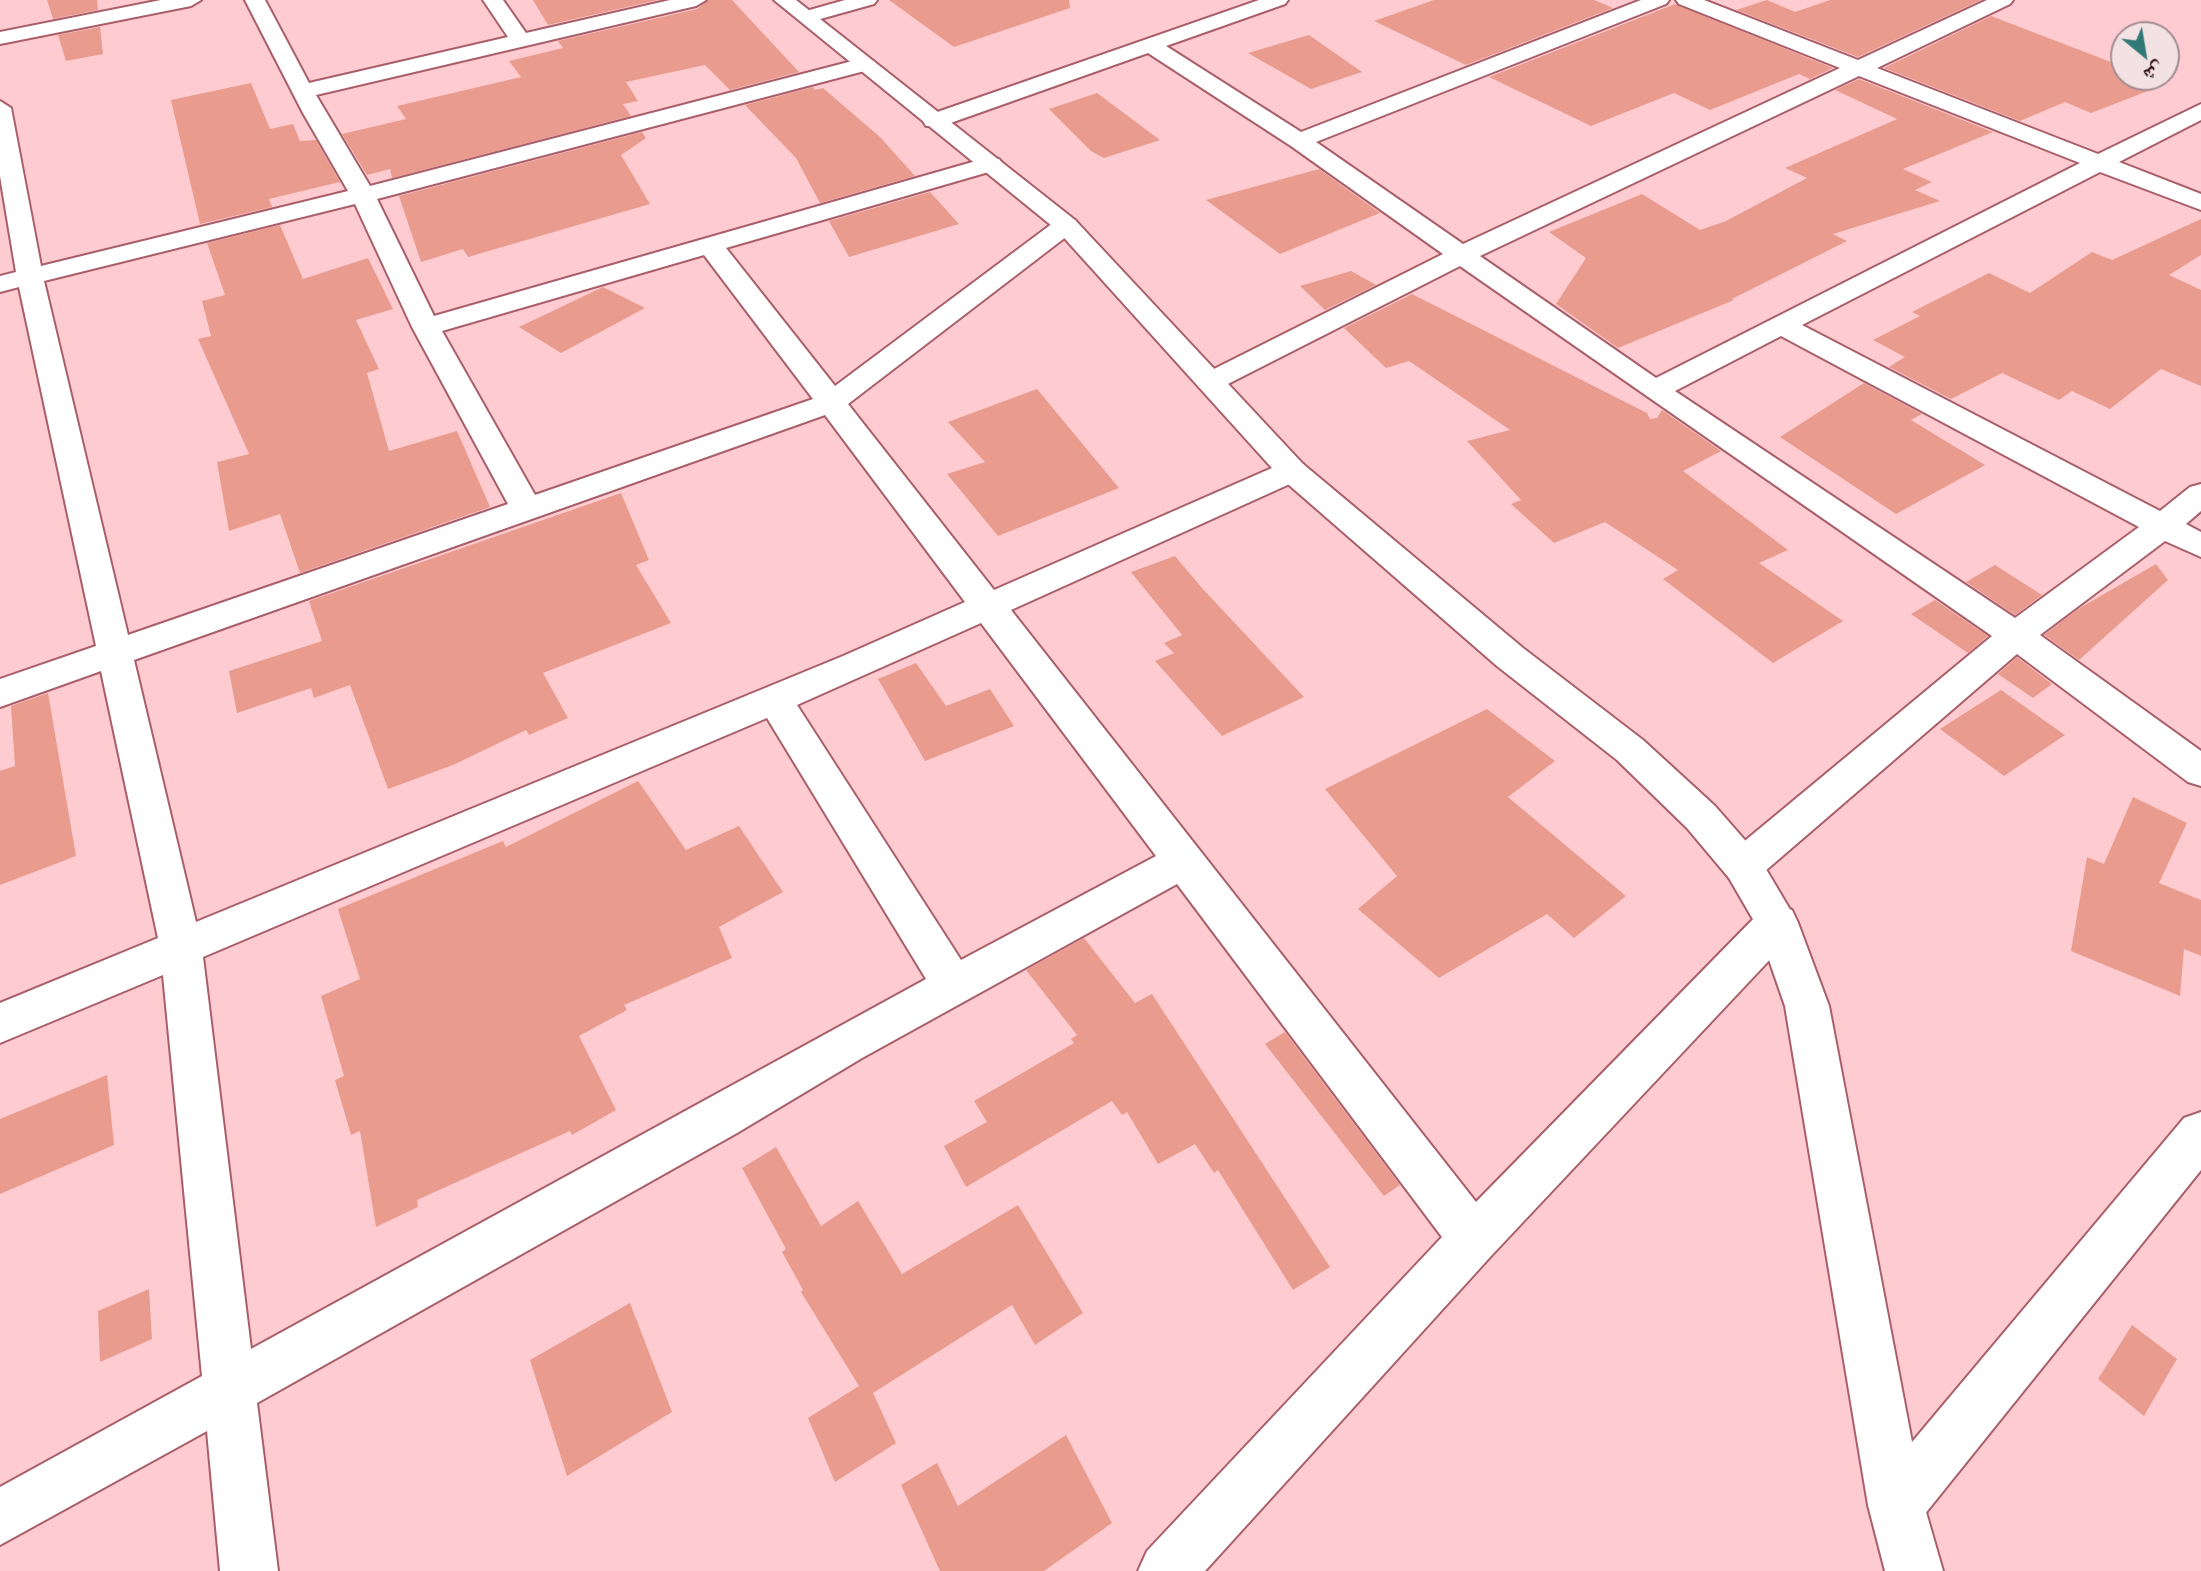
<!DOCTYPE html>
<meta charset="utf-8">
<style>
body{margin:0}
#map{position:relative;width:2201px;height:1571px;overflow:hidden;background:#fdcbd0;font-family:"Noto Sans","Noto Naskh Arabic",sans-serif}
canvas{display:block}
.north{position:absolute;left:2110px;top:21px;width:70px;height:70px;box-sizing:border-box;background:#f3e2e3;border:2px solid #a38d90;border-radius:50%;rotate:150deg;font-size:19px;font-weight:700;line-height:28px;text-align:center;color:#2a0e13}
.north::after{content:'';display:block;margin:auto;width:24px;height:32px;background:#307976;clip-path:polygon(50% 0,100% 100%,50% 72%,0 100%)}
</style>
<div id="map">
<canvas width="2201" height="1571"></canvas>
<div class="north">ش</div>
</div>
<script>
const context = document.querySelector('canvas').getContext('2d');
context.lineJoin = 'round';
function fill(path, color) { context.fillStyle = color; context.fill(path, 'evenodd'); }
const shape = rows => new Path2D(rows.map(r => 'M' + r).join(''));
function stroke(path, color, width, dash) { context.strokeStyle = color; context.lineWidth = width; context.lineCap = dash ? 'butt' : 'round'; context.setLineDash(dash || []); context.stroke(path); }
fill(shape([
 [47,0,97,0,98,10,53,19],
 [533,0,658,0,548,25],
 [708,0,732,0,799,72,730,90,705,65,626,82,638,101,623,104,631,116,392,178,390,169,367,175,342,134,406,119,397,106,521,77,509,61,563,48,558,41,697,9],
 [889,0,1069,0,1070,8,954,47],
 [1434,0,1594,0,1613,8,1466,65,1374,21],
 [1767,0,1795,12,1830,0,1981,0,1858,57,1736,10],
 [1675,4,1833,68,1810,79,1799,74,1710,110,1674,93,1591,126,1489,77],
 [1991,16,2124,67,2124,77,2149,77,2166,84,2091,113,2065,102,2020,121,1884,68],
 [100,27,103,54,66,61,58,35],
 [1309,35,1362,72,1311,89,1248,53],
 [1859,79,1993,132,1903,169,1932,182,1915,190,1940,201,1833,234,1847,241,1732,299,1734,300,1618,348,1556,304,1586,258,1549,232,1642,194,1700,230,1726,221,1807,178,1785,168,1897,119,1835,90],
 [251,83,270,129,293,124,300,141,316,140,340,182,269,199,272,207,200,224,171,100],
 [813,87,815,90,823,88,880,137,915,176,820,203,796,158,745,105],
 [1097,93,1160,140,1104,158,1091,151,1049,109],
 [642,132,646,138,621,155,650,204,468,257,463,249,421,262,399,196],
 [1319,169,1380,213,1280,254,1206,200],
 [930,192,959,224,849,257,829,221],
 [2201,219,2201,255,2169,275,2201,290,2201,386,2161,369,2110,409,2072,391,2059,400,2002,373,1951,399,1889,367,1905,357,1873,340,1920,316,1912,312,1989,273,2030,293,2092,252,2112,260],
 [280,225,303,279,368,258,393,309,356,320,379,369,367,373,389,451,457,431,490,507,300,573,280,514,229,531,217,462,249,454,198,339,211,336,202,301,225,295,207,243],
 [1351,271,1376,285,1325,310,1300,286],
 [603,287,645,308,561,353,519,327],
 [1412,294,1647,413,1650,419,1657,418,1662,410,1721,451,1683,471,1788,550,1759,563,1843,621,1773,663,1663,579,1678,570,1605,522,1554,543,1511,504,1521,500,1467,441,1510,430,1409,361,1386,368,1344,328],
 [1864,383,1922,414,1911,420,1985,465,1896,514,1780,437],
 [1037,389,1119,488,998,536,947,474,985,462,948,422],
 [621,493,649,560,636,565,671,623,543,673,568,718,529,735,526,730,453,765,388,789,350,685,314,698,311,688,237,713,229,671,322,641,309,601],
 [1175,556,1202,588,1304,697,1222,736,1155,661,1174,653,1164,643,1182,635,1131,572],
 [2156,564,2168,580,2079,660,2044,635,2078,609],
 [1995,565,2042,595,2015,615,1966,582],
 [1935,600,1988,636,1968,653,1911,614],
 [2017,657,2052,684,2033,698,1998,674],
 [916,663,946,706,990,689,1014,726,925,761,878,679],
 [2001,690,2065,735,2004,776,1940,729],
 [48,693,76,856,0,885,0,771,15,766,11,706],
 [1487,709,1555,761,1508,797,1626,896,1574,938,1547,914,1439,978,1358,909,1397,876,1325,789],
 [638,781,686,850,739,826,783,892,719,927,732,958,624,1005,627,1010,579,1036,616,1110,572,1135,570,1131,417,1200,418,1207,376,1227,360,1131,351,1135,335,1080,344,1076,321,996,360,979,338,909,503,841,506,847],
 [2133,797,2187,823,2159,883,2201,900,2201,956,2184,949,2180,996,2071,951,2087,857,2104,864],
 [1084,938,1135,1003,1152,994,1330,1267,1293,1290,1218,1170,1214,1173,1195,1144,1158,1164,1127,1112,1122,1115,1112,1101,966,1187,944,1146,987,1122,974,1101,1074,1043,1071,1039,1077,1035,1026,970],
 [1285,1032,1400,1185,1384,1196,1265,1044],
 [107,1075,114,1145,0,1194,0,1119],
 [776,1147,821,1226,858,1201,902,1274,1018,1205,1083,1313,1035,1345,1012,1305,873,1393,896,1443,835,1482,808,1418,859,1386,801,1292,803,1290,782,1252,786,1249,742,1168],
 [149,1289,152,1339,100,1362,98,1311],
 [630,1303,672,1412,567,1476,530,1360],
 [2132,1325,2177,1359,2144,1416,2098,1379],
 [1066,1435,1112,1523,1044,1571,940,1571,901,1485,937,1463,958,1506]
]), '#e99c8d');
const minor = shape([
 [161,0,201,0,191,6,0,44,0,32,161,0],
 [245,0,265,0,309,83,508,37,483,0,503,0,526,33,670,0,706,0,696,6,316,95,370,186,864,58,875,64,872,69,377,199,434,316,983,159,999,159,1003,164,999,169,726,248,835,386,1057,220,1075,220,1079,225,1075,230,848,404,994,590,1281,464,1292,461,1303,464,1308,471,1303,478,1011,610,1476,1202,1762,910,1777,905,1792,910,1798,923,1792,936,1491,1256,1205,1571,1138,1571,1147,1551,1442,1237,1177,884,862,1058,737,1133,257,1403,278,1571,220,1571,207,1431,0,1545,0,1487,202,1376,163,975,0,1043,0,1003,158,938,101,671,0,707,0,679,96,646,19,287,0,292,0,276,16,272,0,176,0,101,11,108,41,266,348,191,303,113,245,0],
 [355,204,412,327,508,504,128,635,44,281,355,204],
 [704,255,813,399,535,495,442,331,704,255],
 [825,415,965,602,843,656,196,922,134,660,825,415],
 [981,623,1156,856,961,960,797,705,981,623],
 [767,718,926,979,251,1349,203,957,767,718],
 [845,0,877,0,874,4,806,23,796,17,799,13,845,0],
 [1259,0,1288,0,1285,4,1166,46,1301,132,1641,0,1669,0,1666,4,1316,142,1463,244,1840,68,1679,4,1676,0,1704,0,1858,60,1987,0,2013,0,2010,4,1877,68,2098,154,2201,104,2201,120,2119,162,2201,194,2201,210,2100,172,1802,325,2160,511,2190,487,2201,484,2201,511,2186,524,2201,532,2201,557,2165,541,2040,635,2201,751,2201,786,2188,782,2017,654,1757,878,1743,883,1729,878,1723,866,1729,854,1992,636,1460,266,1220,388,1210,391,1200,388,1196,382,1200,376,1443,254,1291,146,1148,53,942,126,926,126,923,121,926,116,1259,0],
 [1859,76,2080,163,1656,378,1480,256,1859,76],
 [1781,336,2139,527,2015,618,1675,391,1781,336],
 [2201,1112,2201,1170,1916,1525,1896,1533,1876,1525,1868,1505,1876,1485,2184,1118,2201,1112]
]);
const tertiary = shape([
 [774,0,796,0,1075,220,1303,464,1523,648,1643,740,1715,806,1757,854,1798,923,1829,1006,1924,1505,1943,1571,1885,1571,1868,1505,1785,1006,1758,928,1729,878,1687,828,1617,760,1497,666,1281,478,1057,230,774,0]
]);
stroke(minor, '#a95f6a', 4);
stroke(tertiary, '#a95f6a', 4);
fill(minor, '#fff');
fill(tertiary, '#fff');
</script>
